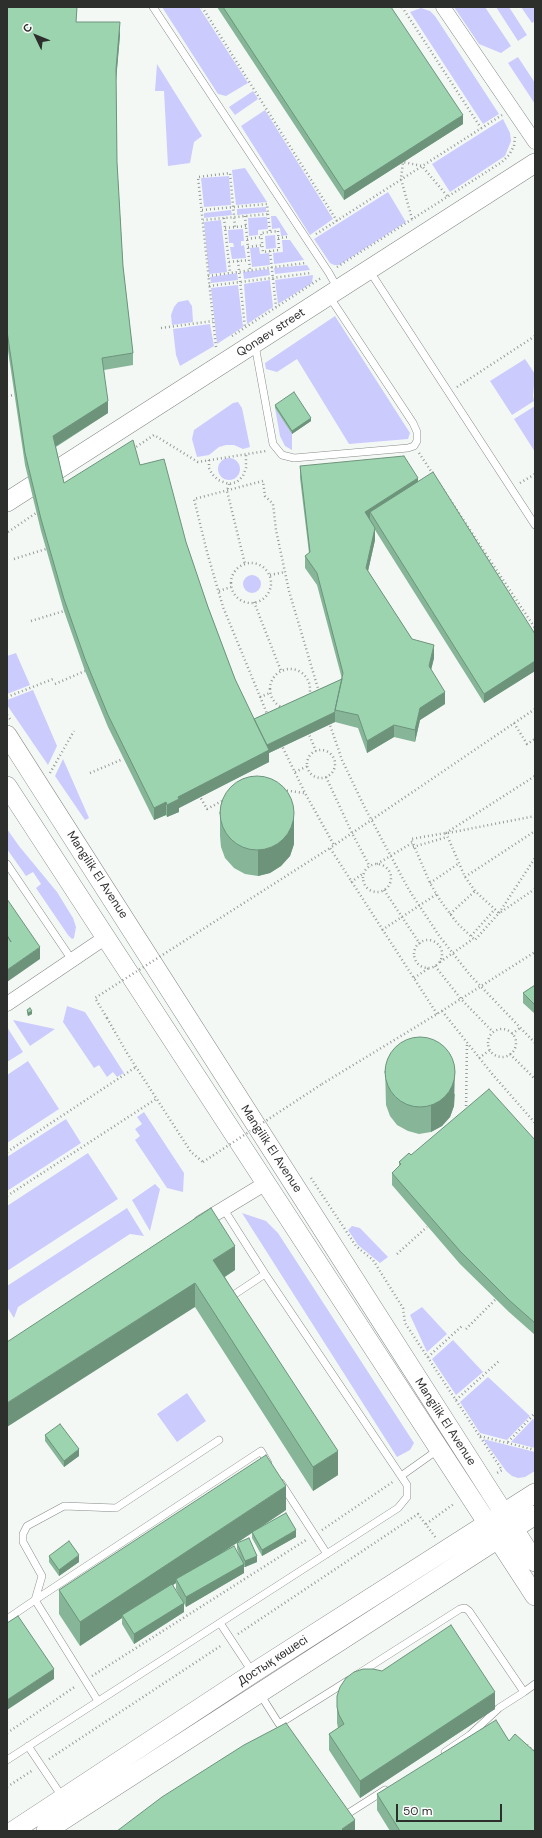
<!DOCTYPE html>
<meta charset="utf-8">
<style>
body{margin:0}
#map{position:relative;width:542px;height:1838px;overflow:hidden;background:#f3f8f5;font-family:"DM Sans",sans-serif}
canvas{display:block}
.frame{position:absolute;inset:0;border:8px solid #2d2f2d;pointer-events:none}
.north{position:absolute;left:16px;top:16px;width:40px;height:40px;-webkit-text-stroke:3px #fff;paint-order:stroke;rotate:313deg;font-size:11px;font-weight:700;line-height:16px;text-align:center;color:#2d2f2d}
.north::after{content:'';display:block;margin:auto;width:14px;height:18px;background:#2d2f2d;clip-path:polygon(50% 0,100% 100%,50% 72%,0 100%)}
.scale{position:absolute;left:396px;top:1804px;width:106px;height:18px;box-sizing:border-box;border:2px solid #2d2f2d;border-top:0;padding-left:5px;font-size:12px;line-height:14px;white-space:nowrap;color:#2d2f2d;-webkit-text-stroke:3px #fff;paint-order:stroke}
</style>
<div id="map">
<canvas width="542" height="1838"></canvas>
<div class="frame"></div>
<div class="north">С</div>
<div class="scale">50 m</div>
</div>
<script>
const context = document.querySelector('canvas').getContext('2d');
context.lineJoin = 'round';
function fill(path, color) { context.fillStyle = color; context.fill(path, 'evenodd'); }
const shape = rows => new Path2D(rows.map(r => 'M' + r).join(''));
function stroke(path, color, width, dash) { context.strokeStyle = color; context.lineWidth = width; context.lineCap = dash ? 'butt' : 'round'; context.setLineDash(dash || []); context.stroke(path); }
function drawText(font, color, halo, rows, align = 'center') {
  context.font = font + ' "DM Sans",sans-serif'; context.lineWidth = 4; context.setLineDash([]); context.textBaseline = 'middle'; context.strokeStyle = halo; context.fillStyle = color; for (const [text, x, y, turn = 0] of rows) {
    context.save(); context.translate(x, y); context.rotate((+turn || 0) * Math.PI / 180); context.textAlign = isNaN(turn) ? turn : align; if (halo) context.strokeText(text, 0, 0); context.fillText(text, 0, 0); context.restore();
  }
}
fill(shape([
 [162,7,199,7,248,83,226,96,218,94],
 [454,7,485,7,511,46,501,53,479,44],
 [496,7,509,7,527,35,518,41],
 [521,7,533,7,535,10,535,21,532,23],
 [421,8,430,11,435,16,499,114,483,124,410,12],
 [518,57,535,83,535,104,508,63],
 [157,64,202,136,194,142,190,163,168,166,164,91,155,91],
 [253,91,258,99,235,115,229,107],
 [265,110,333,219,310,235,241,126],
 [503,119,510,133,511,141,505,156,450,192,432,164],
 [245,168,267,202,236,205,232,170],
 [229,176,231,205,204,207,201,178],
 [388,192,406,222,339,265,334,265,330,263,314,239],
 [266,207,266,212,237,215,237,209],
 [231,210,232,215,204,218,204,213],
 [271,216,276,216,288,235,281,236,280,228,272,229],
 [267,217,268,229,258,230,258,235,249,236,248,218],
 [221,220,227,272,209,274,204,222],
 [243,229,244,241,241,241,241,246,244,245,246,258,232,259,230,247,234,247,233,243,229,243,228,230],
 [275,235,276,248,266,249,265,236],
 [282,240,290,240,304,260,274,264,273,253,283,252],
 [259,247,260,254,269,253,270,265,252,267,250,248],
 [307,265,310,270,275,274,274,268],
 [269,269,270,275,244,279,243,272],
 [237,273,238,280,211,283,210,277],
 [313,275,312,283,278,304,275,280],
 [270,280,273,307,247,324,244,284],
 [238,285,243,327,217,344,211,288],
 [188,300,192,306,193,322,172,325,171,315,174,307,178,302],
 [335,316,410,433,408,439,349,444,297,359,277,372,266,369,265,363],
 [210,324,214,346,180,366,176,355,173,329],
 [525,359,535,374,533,396,534,401,512,415,490,381],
 [238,402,242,408,250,447,243,449,234,445,226,445,219,447,209,455,197,457,192,439,194,430,233,403],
 [535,406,535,452,514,419],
 [275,408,292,434,292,450,285,446,280,436],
 '218 469a11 11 0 1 1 22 0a11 11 0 1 1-22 0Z',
 '243 584a9 9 0 1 1 18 0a9 9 0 1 1-18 0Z',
 [16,653,30,685,7,694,7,656],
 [33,690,57,746,48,765,7,705,7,700],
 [63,759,89,818,85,820,55,776],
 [7,829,19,846,57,892,73,918,76,927,74,938,72,939,68,935,36,888,41,884,33,872,26,876,7,849],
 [67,1006,85,1012,124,1073,117,1077,113,1072,107,1077,99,1065,94,1068,63,1022],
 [13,1020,55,1029,30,1046],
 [7,1027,23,1052,7,1062],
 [28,1061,59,1109,7,1143,7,1075],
 [144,1112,184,1173,183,1192,167,1188,135,1140,140,1136,135,1129,142,1124,137,1117],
 [66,1119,81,1143,7,1191,7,1157],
 [88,1153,118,1199,7,1271,7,1206],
 [155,1184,160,1189,150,1231,132,1200],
 [127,1208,144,1236,130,1234,18,1307,14,1318,7,1307,7,1286],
 [242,1213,266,1221,278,1233,414,1443,410,1450,397,1457],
 [352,1226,360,1228,388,1257,380,1263,358,1245,348,1230],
 [422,1307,447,1334,427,1352,410,1315],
 [453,1340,483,1372,456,1395,432,1359],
 [488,1377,530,1416,507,1440,480,1433,460,1402],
 [187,1393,206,1421,177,1442,157,1414],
 [533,1419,535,1420,535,1448,511,1442],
 [483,1439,535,1452,535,1471,525,1477,518,1478,512,1476,506,1471]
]), '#cccbfd');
const lane = shape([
 [153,7,329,273,338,289],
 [369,270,535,525],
 [255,345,273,444,282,455,294,458,408,448,414,446,417,441,417,432,413,423,329,296],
 [7,864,72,960],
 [223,1208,265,1274,401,1476,439,1449],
 [229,1298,265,1274],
 [281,1483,327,1554],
 [7,1619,35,1600,42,1576,23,1542,23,1534,27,1526,64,1506,116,1508,219,1440],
 [220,1623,253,1673],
 [358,1674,460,1609,465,1608,469,1611,524,1692,535,1684],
 [260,1694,279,1724,349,1680],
 [98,1701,35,1600,261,1451,268,1463],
 [28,1746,63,1798],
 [445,1752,470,1735,499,1708,524,1692],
 [7,1760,398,1508,407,1497,407,1485,401,1476],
 [344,1816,385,1790]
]);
const street = shape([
 [443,7,535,142],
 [7,1004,106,937],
 [200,1223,266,1183]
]);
const secondary = shape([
 [7,502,535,163],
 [7,735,535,1562],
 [7,786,535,1596],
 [13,1831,253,1673,535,1493],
 [46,1831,535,1515]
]);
stroke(lane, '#878b88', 8);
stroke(street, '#878b88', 15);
stroke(secondary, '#878b88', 20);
stroke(shape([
 [202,7,337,221],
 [402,7,481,128],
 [202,210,267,204,268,214,203,220],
 [268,214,270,232],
 [245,216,250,270],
 [224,218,230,273],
 [412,219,401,179,403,162,422,166,448,197],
 [225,228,246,226],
 [278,231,279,250,263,252,261,233,278,231],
 [316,234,502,115],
 [278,238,288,237],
 [247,239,262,237],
 [248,247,263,245],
 [270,251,276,307],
 [238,261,245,328],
 [229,262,249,260],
 [337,267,502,162,509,155,514,146,515,137],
 [208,276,305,263],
 [209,286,311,273],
 [161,328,213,321],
 [232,336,321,278],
 [216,347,198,177,230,173,235,227],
 [457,387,535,336],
 [7,396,14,395],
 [133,449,154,435,198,462,266,451],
 [419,453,535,628],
 [209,460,209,468,212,474,218,480,229,484,237,482,243,476,246,468,246,455],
 [520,483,535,474],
 [229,484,227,491,245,564],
 [8,532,39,511],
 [14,559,46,549],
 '231 583a20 20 0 1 1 40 0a20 20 0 1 1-40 0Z',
 [270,575,285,572],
 [219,591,231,587],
 [254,602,281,671],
 [31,621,64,611],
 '270 689a20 20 0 1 1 40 0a20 20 0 1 1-40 0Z',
 [55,684,85,671],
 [7,697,53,679],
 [260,697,270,693],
 [7,715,10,719],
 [268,716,223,607,207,552,194,499,263,481,265,496,273,504,276,530,289,591,319,692],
 [329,722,342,760,364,806,409,890,440,937,470,975,535,1043],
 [514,723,527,744,535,739],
 [308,732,316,751],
 [281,744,305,793,334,845],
 '307 764a14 14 0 1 1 28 0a14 14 0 1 1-28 0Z',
 [295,772,308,766],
 [50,773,74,731],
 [90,773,123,759],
 [326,777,352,833,370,867],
 [283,790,304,793],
 [199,795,207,809,224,800],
 [446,833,465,877,475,891,499,913,475,940,457,923,440,900,430,883,411,839,446,833],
 [446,833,535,776],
 [448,833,535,816],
 [413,847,447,837],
 [377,864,412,843],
 '363 878a14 14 0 1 1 28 0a14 14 0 1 1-28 0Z',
 [465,877,535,831],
 [351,882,364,873],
 [430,883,458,864],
 [384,890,420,944],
 [501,912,535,889],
 [499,913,535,858],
 [450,914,475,891],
 [382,930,437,894],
 [471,936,495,909],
 '414 954a14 14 0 1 1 28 0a14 14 0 1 1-28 0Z',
 [440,962,473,939],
 [435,966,461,999,493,1032],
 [414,978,429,968],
 [442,1011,493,1075,535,1123],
 [437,1014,330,848,535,709],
 [107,1018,127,1053,191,1152,203,1162],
 '488 1043a14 14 0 1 1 28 0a14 14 0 1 1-28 0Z',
 [512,1034,520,1028],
 [510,1054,535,1079],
 [479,1058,490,1050],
 [322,1084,437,1014,535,952],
 [466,1110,467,1042],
 [7,1152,136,1067],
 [311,1178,356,1246,373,1260,403,1308,405,1323,502,1470,497,1473],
 [7,1196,156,1099],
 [397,1254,427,1227],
 [466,1329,496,1299],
 [428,1357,463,1325],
 [456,1400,499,1361],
 [480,1436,535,1450],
 [508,1442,535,1413],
 [426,1524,455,1503],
 [322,1530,394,1481],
 [238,1634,418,1514,436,1538],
 [92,1676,306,1540],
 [7,1733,76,1686],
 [527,1745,535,1752],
 [49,1759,222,1645],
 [7,1787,33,1770]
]), '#979b98', 2.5, [1, 3]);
stroke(lane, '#fff', 7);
stroke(street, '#fff', 14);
stroke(secondary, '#fff', 19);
stroke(shape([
 [107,1018,95,998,330,848],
 [203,1162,322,1084]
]), '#979b98', 2.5, [1, 3]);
fill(shape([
 [7,7,77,7,76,22,120,35,116,80,117,162,123,266,133,353,133,365,104,370,108,413,56,447,64,483,140,465,186,542,208,607,235,679,254,719,342,679,317,585,305,568,305,556,309,553,300,478,300,466,418,481,535,634,535,671,484,703,375,530,375,540,368,571,412,639,434,658,431,670,445,704,420,720,415,742,394,737,367,753,358,728,335,722,269,753,269,762,179,808,179,812,167,817,166,815,154,820,108,727,85,671,64,611,41,531,25,465,7,344],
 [217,7,391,7,463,124,344,200],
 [275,405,311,421,292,434,275,408],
 [220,810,294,844,290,856,281,866,270,873,258,876,245,874,234,868,225,858,221,847,220,836],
 [535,985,535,1014,523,1003,523,993],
 [27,1010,32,1014,28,1016,27,1014],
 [385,1068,455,1094,454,1106,450,1117,442,1126,431,1132,419,1134,408,1131,397,1125,390,1116,386,1105],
 [535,1140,535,1335,509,1312,460,1264,392,1185,392,1173,399,1167,399,1162,411,1155],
 [235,1270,225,1277,338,1475,313,1491,195,1307,7,1342],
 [45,1435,79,1456,64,1467,45,1441],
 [286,1510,261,1527,296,1537,262,1556,252,1538,252,1533,214,1558,240,1557,237,1549,237,1543,257,1562,245,1567,244,1567,244,1573,186,1607,176,1589,176,1583,173,1585,184,1612,134,1644,122,1624,122,1618,80,1646,59,1614,59,1590],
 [49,1556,79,1562,59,1576,49,1562],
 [337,1696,495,1709,360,1798,329,1750,329,1734,338,1728,337,1723],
 [377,1794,535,1831,390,1831,377,1810]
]), '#86b697');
fill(shape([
 [120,22,120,35,116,81,116,69],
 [463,115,463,124,344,200,344,191],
 [108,401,108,413,53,448,53,436],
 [311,418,311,421,292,434,292,431],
 [418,478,418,490,370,512,370,521,365,512],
 [375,528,375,540,366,580,366,568],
 [434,645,434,658,429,678,429,666],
 [535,661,535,671,484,703,484,694],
 [445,692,445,704,420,720,415,742,415,730,420,708],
 [335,712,335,722,269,753,269,762,179,808,179,812,167,817,167,805,178,797,266,745],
 [394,725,394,737,367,753,367,741],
 [166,802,166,815,154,820,154,808],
 [294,818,294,844,290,856,281,866,270,873,258,876,258,850],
 [40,947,40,959,7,982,7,970],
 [32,1011,32,1014,28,1016,28,1013],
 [455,1068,454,1106,450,1117,442,1126,431,1132,431,1106],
 [235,1246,235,1270,213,1284,213,1260],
 [195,1283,195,1307,7,1427,7,1403],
 [79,1449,79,1456,64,1467,64,1461],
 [338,1451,338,1475,313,1491,313,1467],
 [286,1486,286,1510,178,1582,176,1579,176,1583,124,1617,122,1615,122,1618,80,1646,80,1622],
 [296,1530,296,1537,262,1556,262,1550],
 [79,1555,79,1562,59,1576,59,1570],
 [257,1556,257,1562,245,1567,245,1561],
 [244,1564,244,1573,186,1607,186,1597],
 [184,1603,184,1612,134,1644,134,1634],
 [54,1669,54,1679,7,1710,7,1700],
 [495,1692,495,1709,360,1798,360,1781],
 [355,1820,355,1831,342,1831,342,1829]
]), '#6d947b');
const building = shape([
 [7,7,77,7,76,22,120,22,116,69,117,162,123,266,133,353,102,358,108,401,53,436,64,483,133,440,140,465,164,459,186,542,208,607,235,679,269,750,178,797,179,799,167,805,166,802,154,808,108,715,85,659,64,599,41,519,25,453,7,331,7,7],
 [223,7,391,7,463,115,344,191,223,7],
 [294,392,311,418,292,431,275,405,294,392],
 [404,456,418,478,365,512,375,528,366,568,412,639,434,645,429,666,445,692,420,708,415,730,394,725,367,741,358,715,335,710,343,673,317,573,305,556,310,552,300,466,404,456],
 [433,472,535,634,535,661,484,694,370,512,433,472],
 [342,679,335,710,335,712,267,745,254,719,342,679],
 '220 813a37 37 0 1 1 74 0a37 37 0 1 1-74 0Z',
 [7,899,40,947,7,970,7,936,11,942,7,935,7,899],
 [535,985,535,1005,523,993,535,985],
 [30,1008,32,1011,28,1013,27,1010,30,1008],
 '385 1072a35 35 0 1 1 70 0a35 35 0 1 1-70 0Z',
 [489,1089,535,1140,535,1323,509,1300,460,1251,392,1173,401,1164,399,1162,409,1153,411,1155,489,1089],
 [211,1208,235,1246,213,1260,338,1451,313,1467,195,1283,7,1403,7,1342,211,1208],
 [60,1424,79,1449,64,1461,45,1435,60,1424],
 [266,1455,286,1486,80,1622,59,1590,266,1455],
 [286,1513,296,1530,262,1550,252,1532,286,1513],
 [249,1538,257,1556,245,1561,237,1543,249,1538],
 [69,1541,79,1555,59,1570,49,1556,69,1541],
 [234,1546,244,1564,186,1597,176,1579,234,1546],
 [172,1584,184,1603,134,1634,122,1615,172,1584],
 [18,1616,54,1669,7,1700,7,1623,18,1616],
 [451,1625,495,1692,360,1781,329,1734,344,1724,339,1715,337,1707,337,1696,340,1687,346,1678,354,1672,363,1669,373,1669,382,1671,451,1625],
 [496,1720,509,1741,515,1734,535,1752,535,1831,400,1831,377,1794,496,1720],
 [286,1723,355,1820,342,1829,344,1831,117,1831,162,1797,244,1745,286,1723]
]);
fill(building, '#9cd4b0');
stroke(building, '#6d947b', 1);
drawText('12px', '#2d2f2d', '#fff', [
 ["Qonaev street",271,333,-33],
 ["Mangilik El Avenue",97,875,57],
 ["Mangilik El Avenue",271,1149,57],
 ["Mangilik El Avenue",445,1422,57],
 ["Достық көшесі",273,1661,-33]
]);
</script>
